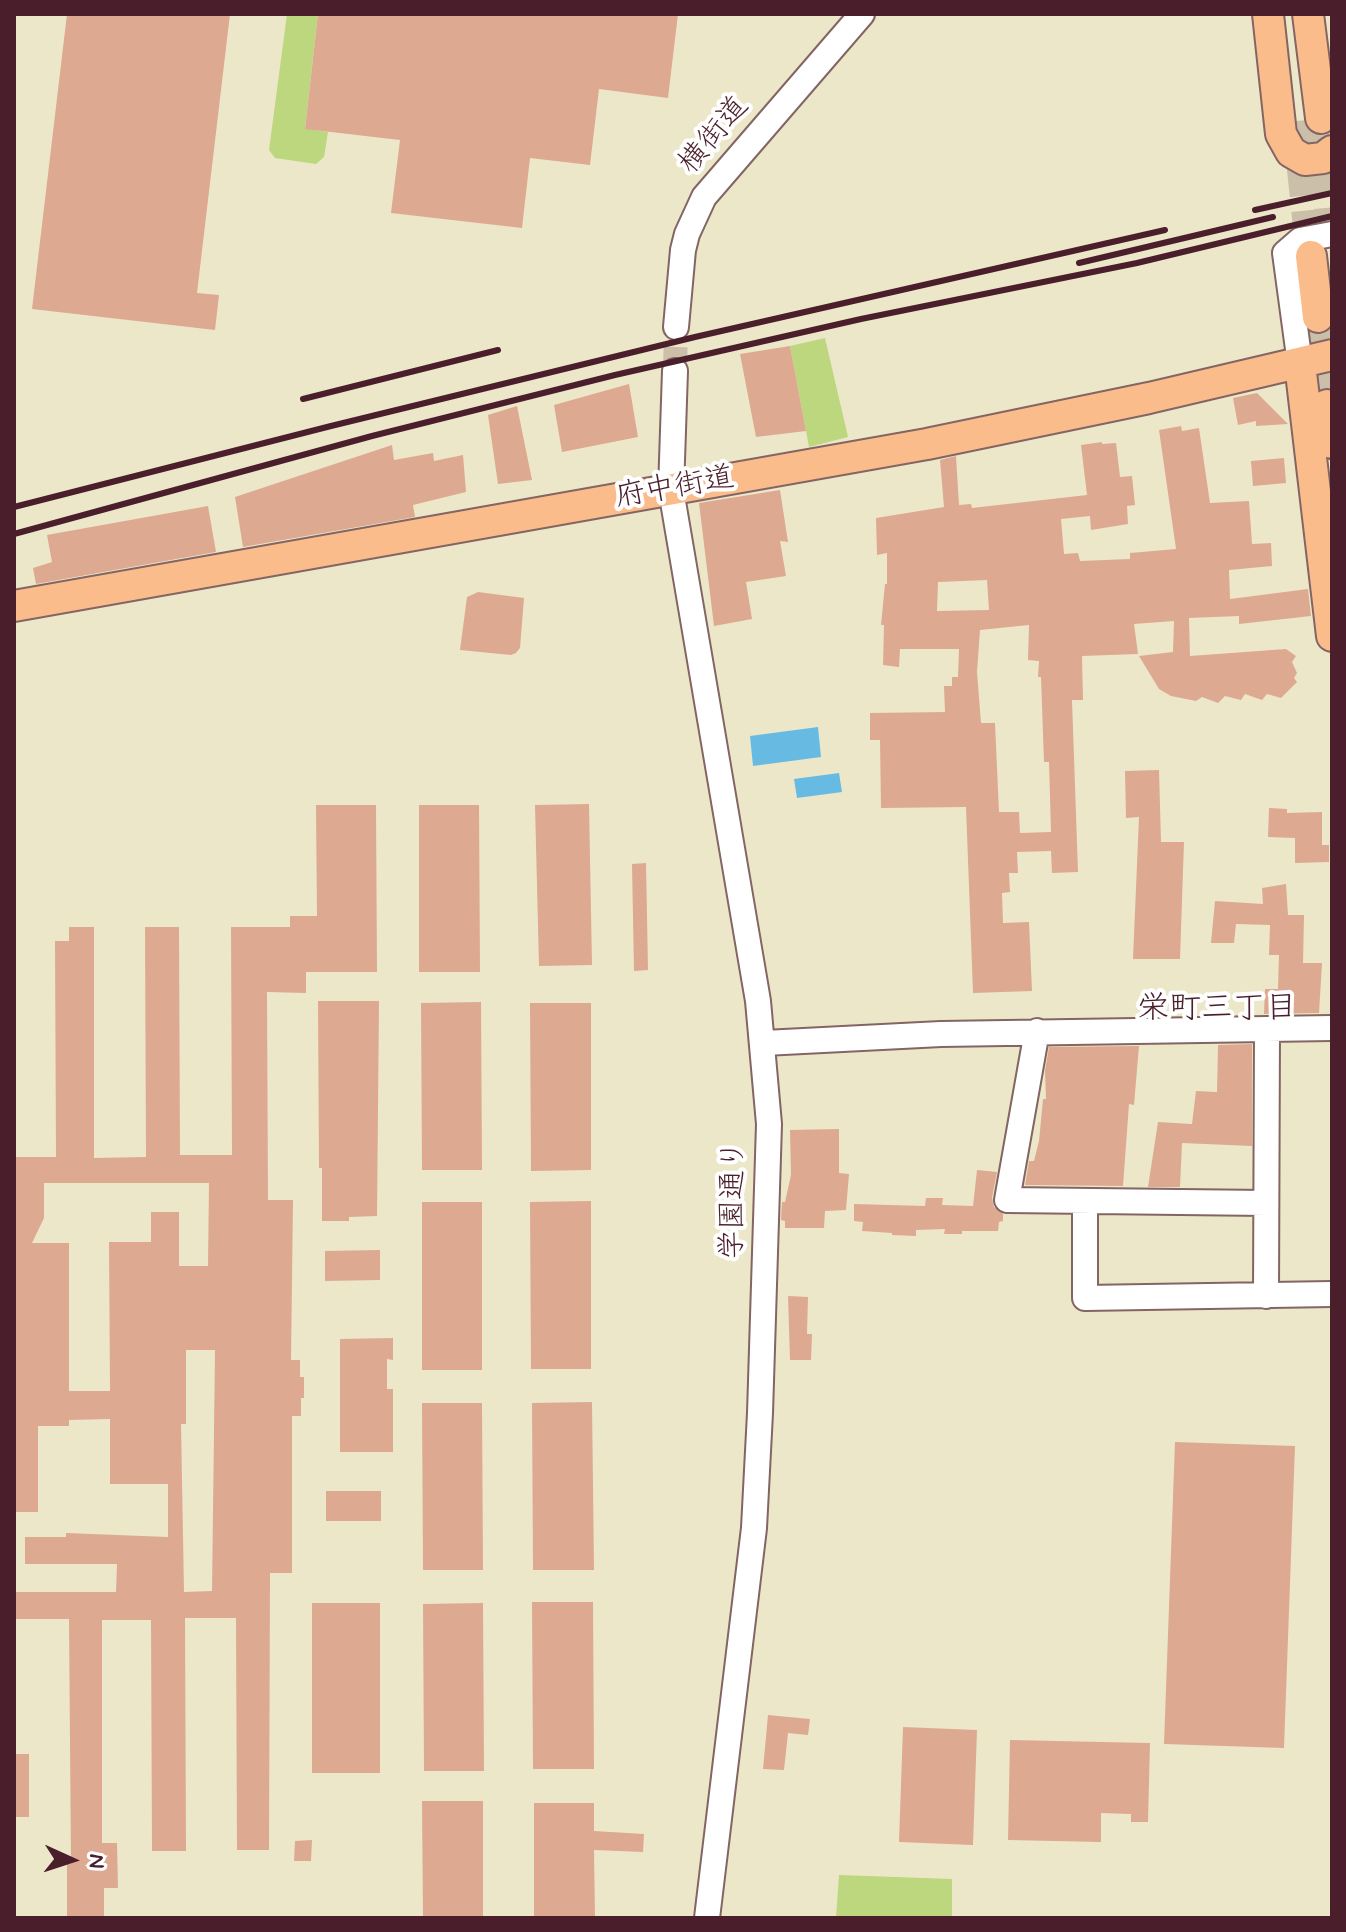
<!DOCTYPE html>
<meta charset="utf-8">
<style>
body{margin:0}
#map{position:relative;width:1346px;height:1932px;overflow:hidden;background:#ede7ca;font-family:Mynerve,sans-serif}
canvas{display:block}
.frame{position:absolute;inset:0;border:16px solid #4a1f2b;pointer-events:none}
.north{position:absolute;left:32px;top:1820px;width:80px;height:80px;-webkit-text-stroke:6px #fff;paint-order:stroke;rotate:93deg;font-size:22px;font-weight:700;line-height:32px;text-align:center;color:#4a1f2b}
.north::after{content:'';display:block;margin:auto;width:28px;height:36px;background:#4a1f2b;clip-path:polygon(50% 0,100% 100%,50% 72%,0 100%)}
</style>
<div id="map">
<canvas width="1346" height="1932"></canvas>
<div class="frame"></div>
<div class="north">N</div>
</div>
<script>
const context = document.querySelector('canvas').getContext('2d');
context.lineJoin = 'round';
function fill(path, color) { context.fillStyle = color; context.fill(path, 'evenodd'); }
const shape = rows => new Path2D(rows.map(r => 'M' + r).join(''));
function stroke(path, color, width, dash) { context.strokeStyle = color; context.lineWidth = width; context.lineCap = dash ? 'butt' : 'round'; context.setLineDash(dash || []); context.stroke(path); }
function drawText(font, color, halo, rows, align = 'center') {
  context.font = font + ' Mynerve,"Klee One",sans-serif'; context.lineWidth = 8; context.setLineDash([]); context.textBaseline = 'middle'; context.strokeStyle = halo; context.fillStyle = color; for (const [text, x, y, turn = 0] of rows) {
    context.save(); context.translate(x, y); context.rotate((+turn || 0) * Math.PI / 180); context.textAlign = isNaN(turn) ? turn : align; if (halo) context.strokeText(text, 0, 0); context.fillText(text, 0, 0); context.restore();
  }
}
fill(shape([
 [287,14,318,14,305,128,328,132,324,157,316,164,275,158,269,150],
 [825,338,848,437,809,447,790,346],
 [839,1875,952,1879,952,1918,836,1918]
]), '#bcd77d');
fill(shape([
 [818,727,821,757,753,766,750,736],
 [839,773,842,792,797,798,794,779]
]), '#67bbe3');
fill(shape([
 [67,14,230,14,197,293,219,295,215,330,32,309],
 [318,14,678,14,668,98,599,89,590,165,530,158,522,228,391,213,400,140,305,129],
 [790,346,806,431,756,437,740,354],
 [629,384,638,437,562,452,554,405],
 [1257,393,1288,424,1256,426,1256,421,1238,425,1233,398],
 [517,406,532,480,498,484,488,415],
 [1181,426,1182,431,1199,428,1210,503,1249,501,1252,544,1271,543,1272,566,1229,570,1230,599,1308,589,1311,616,1239,624,1239,616,1189,618,1190,656,1286,649,1296,656,1292,662,1297,673,1294,678,1297,682,1281,698,1267,694,1262,700,1245,694,1241,700,1225,696,1218,703,1202,697,1196,701,1171,696,1159,689,1139,656,1173,652,1174,621,1134,624,1138,654,1082,656,1083,700,1072,700,1078,872,1052,873,1051,851,1017,852,1018,873,1009,873,1010,892,1002,893,1003,923,1029,922,1032,991,973,993,966,807,881,808,880,740,870,740,870,713,945,712,944,686,952,686,952,677,958,677,959,649,900,649,899,667,883,665,884,625,881,625,885,584,887,584,887,553,877,555,876,518,944,507,940,460,956,456,959,505,971,504,972,508,1087,495,1081,445,1102,442,1102,444,1116,443,1120,477,1132,476,1135,505,1127,506,1128,524,1091,530,1090,516,1061,519,1064,554,1078,553,1080,561,1130,559,1130,553,1176,549,1159,430],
 [987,580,989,610,937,611,938,582],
 [1029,625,1028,660,1039,661,1038,677,1041,677,1044,762,1049,762,1051,832,1020,833,1019,812,999,812,995,723,981,723,977,672,980,630],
 [392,445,394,460,433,453,434,461,463,455,466,492,413,505,415,517,243,547,235,497],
 [1284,458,1286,483,1253,486,1251,461],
 [780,490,788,542,780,541,786,576,746,582,752,619,714,626,699,503],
 [208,506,216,552,36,584,33,568,52,562,47,535],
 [478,592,524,598,520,648,516,653,511,655,460,650,467,597],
 [1159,770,1161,842,1184,842,1180,959,1133,959,1139,817,1126,818,1125,771],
 [589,804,592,965,539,966,535,805],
 [316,805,376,805,377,972,306,972,306,993,267,992,268,1200,293,1200,291,1360,300,1360,300,1377,304,1377,304,1398,301,1398,301,1416,292,1416,292,1573,270,1573,269,1850,237,1850,236,1618,185,1618,186,1851,152,1851,151,1620,102,1620,102,1843,117,1843,118,1888,104,1888,104,1918,67,1918,67,1864,71,1864,69,1619,14,1619,14,1592,116,1592,117,1564,25,1564,25,1537,66,1537,66,1533,168,1537,168,1484,110,1484,110,1419,69,1420,69,1426,38,1426,38,1512,14,1512,14,1157,56,1157,55,941,69,941,69,927,94,927,94,1158,146,1157,145,927,179,927,180,1155,232,1155,231,927,290,927,290,916,317,916],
 [44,1183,209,1183,208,1266,179,1266,179,1212,151,1212,151,1242,109,1242,110,1391,69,1391,69,1243,32,1243,44,1218],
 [186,1350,215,1350,212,1591,184,1592,181,1424,186,1424],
 [419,805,479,805,480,972,419,972],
 [1269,808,1287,809,1287,813,1322,812,1322,845,1329,845,1329,862,1295,863,1295,838,1268,837],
 [646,863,648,970,634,971,632,864],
 [1286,884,1288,915,1304,915,1303,963,1322,963,1319,1013,1264,1014,1265,989,1278,989,1279,955,1269,955,1270,925,1236,924,1234,943,1211,943,1215,901,1263,904,1262,888],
 [318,1001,379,1001,377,1216,349,1217,349,1221,322,1221,322,1168,319,1168],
 [481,1002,482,1170,422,1170,421,1003],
 [530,1003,591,1003,591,1170,531,1171],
 [1252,1044,1252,1146,1182,1143,1180,1187,1148,1187,1158,1122,1192,1124,1196,1091,1217,1092,1218,1045],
 [1139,1046,1134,1105,1129,1104,1123,1186,1025,1185,1029,1161,1034,1161,1039,1141,1043,1099,1046,1099,1045,1071,1049,1047],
 [839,1129,839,1173,849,1174,846,1210,825,1211,824,1228,785,1228,785,1221,781,1220,782,1202,785,1202,791,1175,790,1130],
 [977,1170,997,1172,992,1198,994,1207,1003,1214,1003,1221,999,1222,998,1231,962,1231,962,1234,944,1234,945,1229,916,1230,916,1236,892,1235,892,1233,862,1231,863,1222,854,1221,854,1204,925,1206,926,1198,943,1198,942,1205,973,1206],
 [591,1201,591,1369,531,1369,530,1202],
 [422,1202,482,1202,482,1370,422,1370],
 [380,1250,380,1280,325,1281,325,1251],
 [788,1296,808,1297,807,1334,812,1334,811,1360,790,1360],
 [393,1338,393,1360,387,1359,387,1389,393,1389,393,1452,340,1452,340,1339],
 [592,1402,594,1570,533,1570,532,1403],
 [422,1403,482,1403,483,1570,423,1570],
 [1175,1442,1295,1446,1284,1748,1164,1744],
 [326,1491,381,1491,381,1521,326,1521],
 [532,1602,593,1602,594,1769,533,1769],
 [312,1603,380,1603,380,1773,312,1773],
 [483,1603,484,1771,424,1771,423,1604],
 [768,1715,810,1719,808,1735,788,1733,784,1770,763,1769],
 [903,1727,977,1730,973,1845,899,1842],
 [1010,1740,1150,1743,1148,1822,1131,1822,1131,1814,1101,1813,1101,1842,1008,1840],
 [14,1754,29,1754,29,1817,14,1817],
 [422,1801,483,1801,483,1918,423,1918],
 [534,1803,594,1803,594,1831,644,1834,643,1852,594,1850,595,1918,534,1918],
 [312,1840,311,1861,294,1861,295,1841]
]), '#dda991');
stroke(shape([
 [675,371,676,327]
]), '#ccbfaa', 24, [24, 12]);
stroke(shape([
 [1321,118,1332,237],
 [1297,121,1311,256],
 [1318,317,1327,405]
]), '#ccbfaa', 30, [30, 15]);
const minor = shape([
 [676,327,683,250,687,234,704,197,862,14],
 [1300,364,1285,253,1300,240,1332,234],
 [675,371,671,490,758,1001,769,1124,760,1413,754,1528,707,1918],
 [1037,1031,1007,1200,1266,1203],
 [764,1043,941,1034,1332,1028],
 [1085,1203,1085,1298,1332,1294],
 [1266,1296,1267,1030]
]);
const major = shape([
 [1268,14,1281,134,1291,152,1305,160,1323,158,1332,151],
 [1308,14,1321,118],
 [1311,256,1318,317],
 [1300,364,1332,636],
 [1327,405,1332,443],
 [14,606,927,444,1149,398,1332,355]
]);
stroke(minor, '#836563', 28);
stroke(major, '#836563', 34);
stroke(minor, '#fff', 24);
stroke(major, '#fabc8b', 30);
stroke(shape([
 [1255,210,1332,193],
 [1079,263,1273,217],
 [303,399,498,350],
 [14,507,331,426,695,337,1165,230],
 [14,534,372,436,615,375,861,319,1137,263,1332,216]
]), '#4a1f2b', 6);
drawText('30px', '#4a1f2b', '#fff', [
 ["横街道",715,136,-50],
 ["府中街道",675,489,-10],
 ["学園通り",735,1200,-89]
]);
drawText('32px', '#4a1f2b', '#fff', [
 ["栄町三丁目",1217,1010]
]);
</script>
